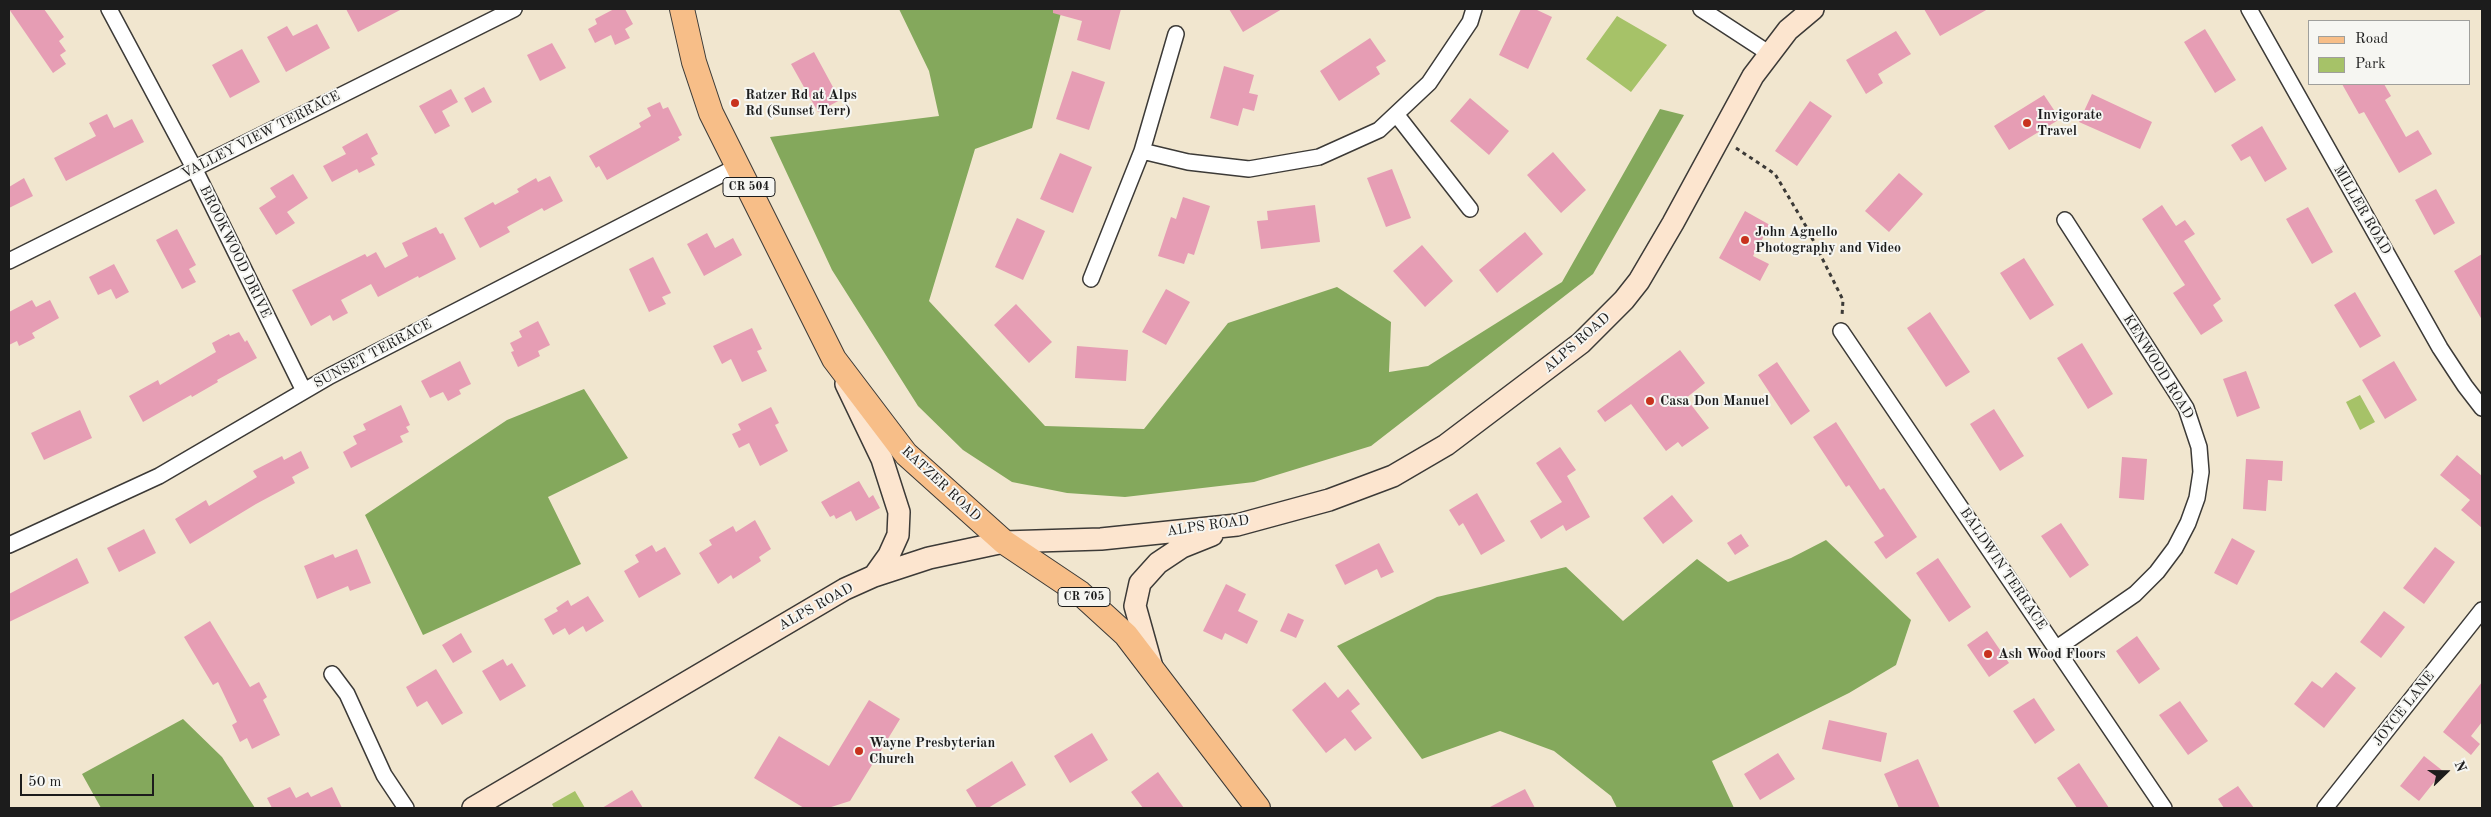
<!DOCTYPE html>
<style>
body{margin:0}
#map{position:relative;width:2491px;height:817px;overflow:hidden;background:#f1e6cf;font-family:"Old Standard TT",serif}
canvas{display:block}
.frame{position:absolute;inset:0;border:10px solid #1c1c1c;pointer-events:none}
.legend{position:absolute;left:2308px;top:20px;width:162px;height:65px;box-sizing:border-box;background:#f6f6f2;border:1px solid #9f9f9c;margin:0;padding:6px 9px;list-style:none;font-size:15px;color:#1c1c1c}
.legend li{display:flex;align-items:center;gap:10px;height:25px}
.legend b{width:25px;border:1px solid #9f9f9c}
.north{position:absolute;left:2421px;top:747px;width:50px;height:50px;-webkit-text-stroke:4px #f6f6f2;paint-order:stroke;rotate:68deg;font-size:14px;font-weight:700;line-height:20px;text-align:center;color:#1c1c1c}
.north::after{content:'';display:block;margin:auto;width:18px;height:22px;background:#1c1c1c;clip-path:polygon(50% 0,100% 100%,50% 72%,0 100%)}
.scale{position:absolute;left:20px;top:774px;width:134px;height:22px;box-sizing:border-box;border:2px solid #1c1c1c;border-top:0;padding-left:6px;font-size:15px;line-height:18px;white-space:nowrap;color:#1c1c1c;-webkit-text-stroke:4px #f6f6f2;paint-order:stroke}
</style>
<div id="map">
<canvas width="2491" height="817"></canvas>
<div class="frame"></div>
<ul class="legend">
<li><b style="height:6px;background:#f7be88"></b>Road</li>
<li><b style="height:14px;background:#a6c268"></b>Park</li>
</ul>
<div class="north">N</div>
<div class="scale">50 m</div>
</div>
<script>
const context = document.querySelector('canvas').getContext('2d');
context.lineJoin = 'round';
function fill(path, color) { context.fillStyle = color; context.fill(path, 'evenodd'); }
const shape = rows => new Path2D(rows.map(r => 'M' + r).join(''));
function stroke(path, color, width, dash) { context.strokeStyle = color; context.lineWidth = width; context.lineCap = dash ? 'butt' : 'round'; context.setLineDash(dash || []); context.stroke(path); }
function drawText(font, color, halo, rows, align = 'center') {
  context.font = font + ' "Old Standard TT",serif'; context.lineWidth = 4; context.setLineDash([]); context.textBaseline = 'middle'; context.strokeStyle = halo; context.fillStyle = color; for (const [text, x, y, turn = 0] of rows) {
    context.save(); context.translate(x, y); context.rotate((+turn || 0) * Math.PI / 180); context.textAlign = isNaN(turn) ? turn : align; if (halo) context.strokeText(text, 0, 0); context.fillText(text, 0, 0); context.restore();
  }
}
fill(shape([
 [1617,16,1667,45,1631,92,1586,59],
 [2360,395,2375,422,2360,430,2346,402],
 [575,791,585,808,554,808,552,804]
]), '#a6c268');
fill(shape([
 [899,9,1062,9,1032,128,975,149,929,301,1045,426,1144,429,1228,323,1337,287,1391,322,1389,372,1428,366,1562,282,1660,109,1684,115,1593,274,1371,446,1254,482,1125,497,1067,493,1012,482,963,450,918,406,832,270,770,137,939,116,929,71],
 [584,389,628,458,548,497,581,564,423,635,365,515,507,420],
 [1826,540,1911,620,1896,665,1849,693,1712,761,1734,808,1617,808,1611,796,1554,751,1500,731,1422,759,1337,646,1437,597,1566,567,1623,621,1697,559,1728,582,1791,558],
 [183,719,222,757,255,808,101,808,82,774]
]), '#84a85c');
fill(shape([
 [9,9,44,9,64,37,59,41,66,51,60,55,66,64,53,73],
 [346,9,402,9,358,32],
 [614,9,625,9,633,24,625,29,630,38,615,45,611,35,595,43,588,29,597,24,595,19],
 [1053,9,1121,9,1110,50,1077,40,1082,21,1053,13],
 [1229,9,1282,9,1243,32],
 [1521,9,1535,9,1552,17,1528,69,1499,55],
 [1924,9,1988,9,1940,36],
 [317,24,330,48,286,72,267,37,287,26,293,36],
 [2205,29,2236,80,2215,93,2184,42],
 [1896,31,1911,54,1878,74,1883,83,1866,94,1846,60],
 [1370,38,1386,61,1376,67,1380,74,1339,101,1320,71],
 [552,43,566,68,540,81,527,55],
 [242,49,260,82,230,98,212,65],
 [814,52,840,100,818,112,791,64],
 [1224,66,1254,75,1249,93,1258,95,1254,111,1243,108,1238,126,1210,118],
 [1072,71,1105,82,1089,130,1056,119],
 [2342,84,2384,84,2391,96,2385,100,2406,137,2418,130,2432,154,2399,173,2364,112,2359,114],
 [484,87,492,102,472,113,464,98],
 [451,89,458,102,442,111,450,126,435,134,419,106],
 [2092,94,2152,122,2140,149,2079,122],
 [2044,95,2060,119,2009,150,1994,126],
 [1470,98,1509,131,1489,155,1450,121],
 [1810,101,1832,116,1797,166,1775,151],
 [660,102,663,109,668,107,682,135,678,137,680,140,607,180,599,166,596,168,589,156,641,127,639,123,651,116,647,108],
 [107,114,114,128,132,119,144,142,66,181,54,158,96,136,89,123],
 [2262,126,2287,169,2265,182,2250,156,2241,161,2231,145],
 [367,133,378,154,371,158,375,165,359,173,357,169,332,182,323,166,346,154,342,147],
 [1553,152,1586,190,1561,213,1527,175],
 [1060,153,1092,167,1073,213,1040,199],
 [1392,169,1411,218,1386,227,1367,178],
 [1899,173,1923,194,1889,232,1865,211],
 [293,174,308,198,287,212,295,223,276,235,259,208,276,197,270,188],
 [550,176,563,201,544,211,542,208,507,227,510,232,480,248,464,218,493,202,495,205,519,192,517,189,536,178,538,182],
 [24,178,33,196,9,208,9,187],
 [2436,189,2455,223,2434,235,2415,200],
 [1183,197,1210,206,1194,255,1188,253,1184,264,1158,256,1171,217,1176,219],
 [1315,205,1320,242,1261,249,1257,221,1268,220,1267,211],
 [2162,205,2176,226,2185,220,2195,234,2184,241,2221,299,2213,305,2223,321,2201,335,2173,293,2185,285,2142,219],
 [2308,207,2333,252,2312,264,2286,219],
 [1745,211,1770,225,1753,256,1769,264,1760,281,1719,258],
 [1017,218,1045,231,1023,280,995,267],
 [436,227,440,234,443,233,456,259,419,278,418,276,378,297,371,284,341,300,348,313,333,321,330,315,311,326,292,290,365,254,367,257,376,252,385,268,408,256,402,243],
 [177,229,196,265,189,269,196,282,182,289,156,240],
 [1525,232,1543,254,1497,293,1479,270],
 [707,233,715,248,733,238,742,255,704,276,687,244],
 [1422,245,1453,281,1425,307,1393,271],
 [2482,254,2482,320,2454,271],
 [653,257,671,293,662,297,666,304,649,312,629,269],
 [2024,258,2054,305,2030,320,2000,273],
 [114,264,129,292,116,299,111,289,98,295,89,277],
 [1166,289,1190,302,1166,345,1142,332],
 [2355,292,2381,336,2360,348,2334,305],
 [32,300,36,307,50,300,59,318,32,333,35,338,19,346,17,341,9,345,9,312],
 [1016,304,1052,342,1029,363,994,325],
 [1930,312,1970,372,1946,387,1907,328],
 [538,321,550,345,538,351,540,356,518,367,511,352,514,351,510,343,522,337,519,331],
 [752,328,762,349,757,351,767,371,742,382,731,359,722,364,713,346],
 [239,332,245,342,247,340,257,358,217,380,218,382,192,397,191,395,143,422,129,396,158,380,160,385,216,352,212,343,229,334,230,336],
 [2082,343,2113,394,2088,409,2057,358],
 [1077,346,1128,350,1126,381,1075,378],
 [1680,350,1705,383,1686,398,1709,428,1682,447,1678,442,1666,451,1631,404,1605,422,1597,411],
 [460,361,471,384,459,390,461,394,448,401,443,392,430,398,421,381],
 [2394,361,2417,400,2385,419,2362,380],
 [1777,362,1810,411,1791,425,1758,375],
 [2246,371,2260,408,2237,417,2223,379],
 [401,405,410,425,406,427,409,432,400,436,403,442,351,468,343,452,357,444,353,436,366,430,363,424],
 [771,407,779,423,775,425,788,451,760,466,749,443,739,448,732,434,741,430,738,424],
 [1994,409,2024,456,2000,471,1970,424],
 [80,410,92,438,44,460,31,433],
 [1836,422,1880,490,1884,488,1917,537,1886,559,1874,542,1884,536,1849,485,1846,487,1813,437],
 [1560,447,1576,470,1567,476,1590,517,1566,531,1563,525,1541,539,1530,521,1562,502,1536,463],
 [301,451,309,468,292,477,295,483,256,504,190,544,175,519,206,500,209,506,257,477,253,471,282,456,284,460],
 [2457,455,2482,476,2482,528,2461,510,2470,500,2440,475],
 [2122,457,2147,459,2144,500,2119,498],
 [2246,459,2283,461,2282,481,2268,480,2266,511,2243,509],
 [859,481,869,498,873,495,880,508,856,521,851,511,836,519,834,515,830,517,821,502],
 [1477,493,1505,541,1481,555,1463,523,1459,526,1449,510],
 [1672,495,1693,521,1663,544,1643,518],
 [755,520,771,549,759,557,761,561,733,579,731,575,718,584,699,553,712,545,709,540,733,526,736,532],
 [2061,523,2089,565,2070,578,2041,536],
 [144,529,156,553,119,572,107,548],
 [1741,534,1749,546,1735,555,1727,543],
 [2232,538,2255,551,2237,585,2214,573],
 [1379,543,1394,572,1381,578,1377,569,1345,585,1335,565],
 [652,545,656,552,665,547,681,574,639,598,624,571,639,562,635,555],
 [2435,547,2455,562,2424,604,2403,588],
 [357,549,371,583,350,591,348,586,317,599,304,566,333,554,335,558],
 [77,558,89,583,9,622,9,594],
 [1938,558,1971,607,1949,622,1916,573],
 [1226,584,1246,594,1238,611,1258,621,1247,644,1225,633,1222,640,1203,631],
 [588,596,604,621,586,632,583,626,569,635,565,628,553,635,544,619,558,611,556,608,568,600,571,606],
 [2384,611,2405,627,2381,658,2360,642],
 [1288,613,1304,620,1296,638,1280,631],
 [210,621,250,687,259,682,267,697,263,700,280,735,252,749,247,738,240,742,232,725,237,722,218,682,213,685,184,637],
 [1987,631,2009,663,1989,677,1967,645],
 [461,633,472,652,453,663,442,645],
 [2137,636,2160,669,2139,684,2116,651],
 [503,659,507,666,512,663,526,686,500,701,482,671],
 [436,669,463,713,442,725,427,701,417,707,406,687],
 [2336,672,2356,688,2324,728,2294,704,2312,681,2322,688],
 [1325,682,1338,698,1348,689,1360,704,1351,711,1372,738,1355,751,1345,738,1326,753,1292,710],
 [2482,682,2482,722,2471,736,2480,744,2471,755,2443,732],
 [2034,698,2055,730,2035,744,2013,711],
 [869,700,900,719,850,801,828,808,804,808,754,778,779,736,829,766],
 [2180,701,2208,741,2188,755,2159,715],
 [1829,720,1887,733,1881,762,1822,749],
 [1092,733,1108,760,1070,783,1054,756],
 [1778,753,1795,779,1760,800,1744,774],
 [2424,756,2443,771,2419,801,2400,786],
 [1918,759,1940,808,1899,808,1884,774],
 [1012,761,1026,785,988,808,977,808,966,790],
 [2079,763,2109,808,2077,808,2057,778],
 [1158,772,1184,808,1143,808,1131,792],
 [2238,786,2254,808,2224,808,2218,799],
 [290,787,296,798,308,792,311,797,332,787,342,808,272,808,267,798],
 [1525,789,1535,808,1488,808],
 [632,790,643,808,602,808]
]), '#e69db4');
const minor = shape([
 [109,9,194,168,304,391],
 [1701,9,1770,54],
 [2249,9,2440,348,2465,386,2482,408],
 [1396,114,1470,209],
 [1142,151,1188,162,1249,169,1319,157,1379,130,1429,83,1470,22,1474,9],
 [9,261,514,9],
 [1091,279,1142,151,1176,34],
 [1841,331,2164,808],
 [9,545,159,476,330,376,738,166],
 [2057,648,2135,594,2157,572,2175,548,2188,523,2197,498,2201,472,2199,447,2186,408,2065,220],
 [332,674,347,694,384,775,406,808],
 [2325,808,2482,610]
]);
const secondary = shape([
 [846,384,882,459,899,512,898,535,889,555,874,576],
 [1152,667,1135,606,1140,583,1158,563,1182,547,1212,535],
 [473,808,845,589,874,576,929,558,1004,542,1101,539,1237,525,1329,500,1393,476,1446,445,1581,343,1624,300,1639,281,1673,223,1753,76,1788,30,1813,9]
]);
const primary = shape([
 [682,9,694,62,711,113,834,359,906,454,1004,542,1080,593,1126,635,1258,808]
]);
stroke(minor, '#3c3a37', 18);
stroke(secondary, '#3c3a37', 24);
stroke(primary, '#3c3a37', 26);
stroke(shape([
 [1736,148,1775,174,1807,228,1843,300,1842,316]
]), '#3c3a37', 3, [4, 4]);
stroke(minor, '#fff', 15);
stroke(secondary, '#fce5cf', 21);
stroke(primary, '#f7be88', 24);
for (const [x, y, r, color] of [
 [735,103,5,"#c8321e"],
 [2027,123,5,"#c8321e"],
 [1745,240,5,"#c8321e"],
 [1650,401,5,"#c8321e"],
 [1988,654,5,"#c8321e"],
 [859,751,5,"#c8321e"]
]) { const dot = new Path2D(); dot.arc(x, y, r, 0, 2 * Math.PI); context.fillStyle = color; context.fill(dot); stroke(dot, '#f6f6f2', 2); }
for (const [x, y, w] of [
 [749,187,52],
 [1084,597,52]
]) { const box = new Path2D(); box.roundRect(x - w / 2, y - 9.5, w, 19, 4); context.fillStyle = '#f6f6f2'; context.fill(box); stroke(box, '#1c1c1c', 1); }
drawText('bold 12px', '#1c1c1c', null, [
 ["CR 504",749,187],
 ["CR 705",1084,597]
]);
drawText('bold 14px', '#1c1c1c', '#f6f6f2', [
 ["Ratzer Rd at Alps",745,95],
 ["Rd (Sunset Terr)",745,111],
 ["Invigorate",2037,115],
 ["Travel",2037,131],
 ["John Agnello",1755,232],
 ["Photography and Video",1755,248],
 ["Casa Don Manuel",1660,401],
 ["Ash Wood Floors",1998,654],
 ["Wayne Presbyterian",869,743],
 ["Church",869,759]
], 'left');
drawText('14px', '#1c1c1c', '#f6f6f2', [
 ["VALLEY VIEW TERRACE",261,135,-27],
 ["MILLER ROAD",2362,210,60],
 ["BROOKWOOD DRIVE",235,252,64],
 ["ALPS ROAD",1577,343,-41],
 ["SUNSET TERRACE",373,354,-28],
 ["KENWOOD ROAD",2158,367,58],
 ["RATZER ROAD",941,484,43],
 ["ALPS ROAD",1208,526,-8],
 ["BALDWIN TERRACE",2003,569,56],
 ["ALPS ROAD",816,607,-29],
 ["JOYCE LANE",2404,709,-52]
]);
</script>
